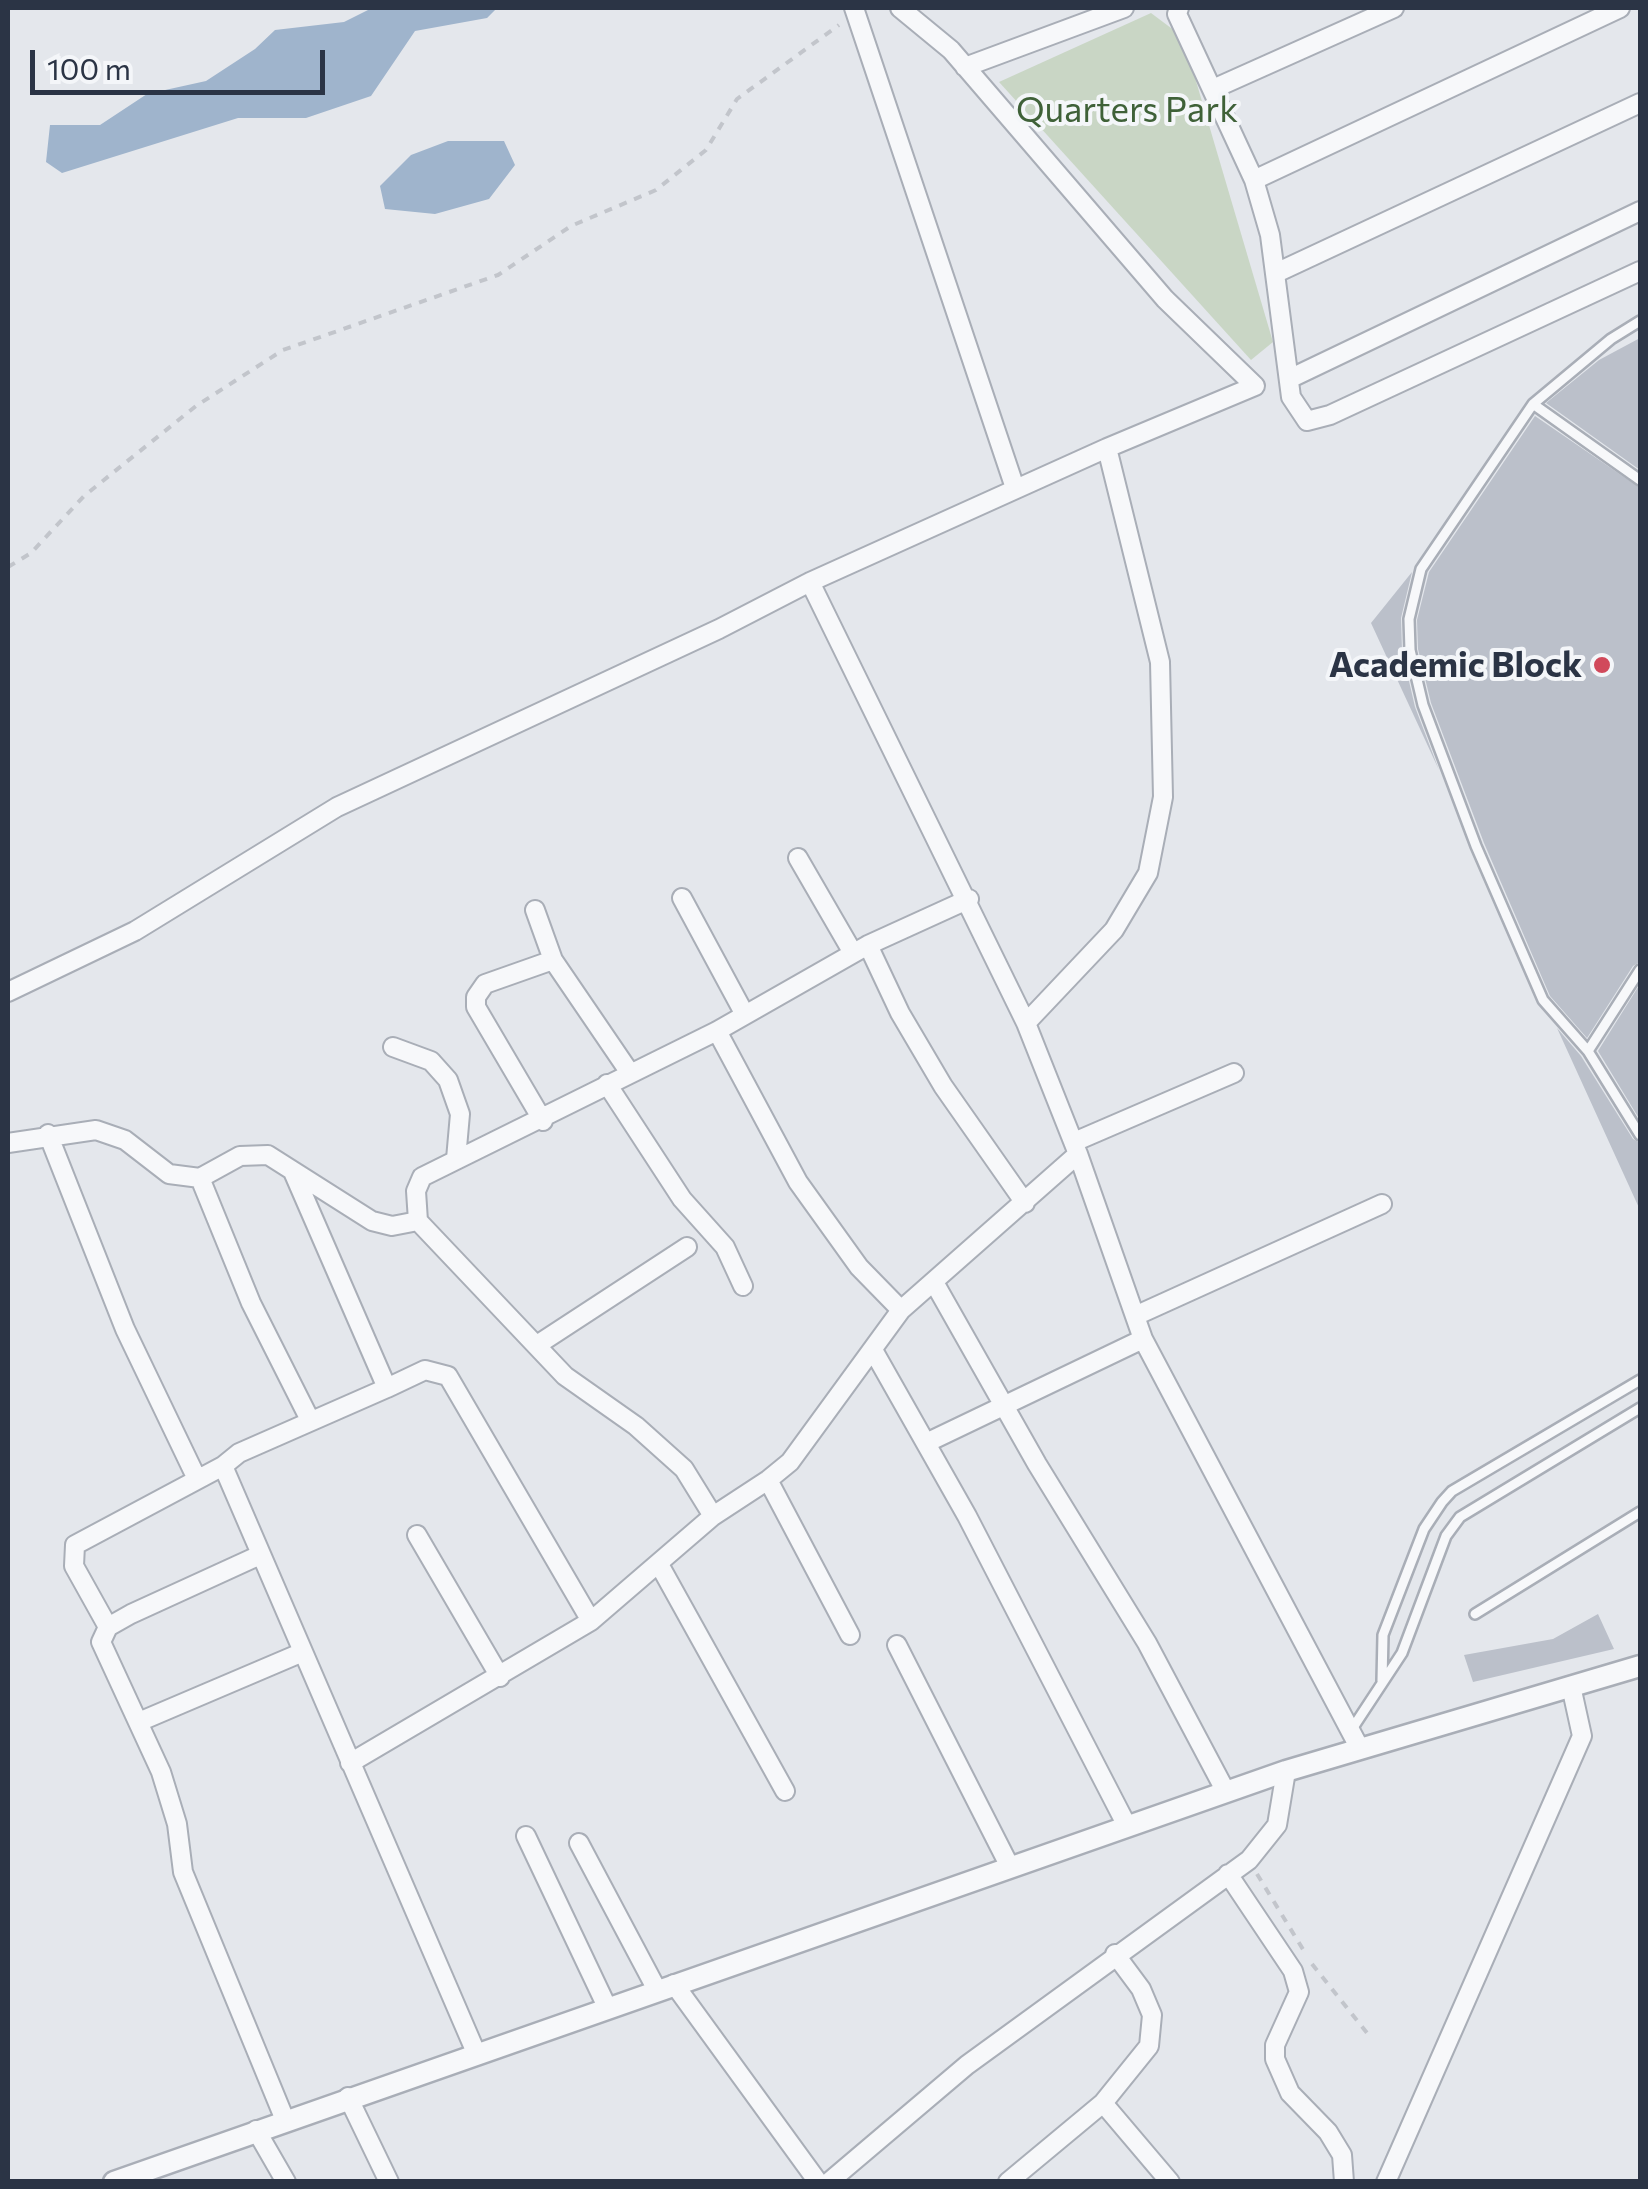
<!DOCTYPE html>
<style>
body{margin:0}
#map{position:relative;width:1648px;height:2189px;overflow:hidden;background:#e4e7ec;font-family:Commissioner,sans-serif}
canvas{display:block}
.frame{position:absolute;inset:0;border:10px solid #2b3445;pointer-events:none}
.scale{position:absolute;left:30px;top:50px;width:295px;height:45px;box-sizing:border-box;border:5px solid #2b3445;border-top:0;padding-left:12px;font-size:30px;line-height:35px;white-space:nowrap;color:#2b3445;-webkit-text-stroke:8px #f4f6f9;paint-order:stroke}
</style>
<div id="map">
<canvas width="1648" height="2189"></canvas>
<div class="frame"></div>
<div class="scale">100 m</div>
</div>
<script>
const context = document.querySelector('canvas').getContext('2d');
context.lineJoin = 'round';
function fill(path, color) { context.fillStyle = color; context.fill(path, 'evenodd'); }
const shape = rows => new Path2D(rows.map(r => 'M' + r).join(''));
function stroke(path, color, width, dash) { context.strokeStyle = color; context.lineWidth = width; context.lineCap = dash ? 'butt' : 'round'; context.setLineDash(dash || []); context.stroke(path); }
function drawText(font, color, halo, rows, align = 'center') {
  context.font = font + ' Commissioner,sans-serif'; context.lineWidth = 8; context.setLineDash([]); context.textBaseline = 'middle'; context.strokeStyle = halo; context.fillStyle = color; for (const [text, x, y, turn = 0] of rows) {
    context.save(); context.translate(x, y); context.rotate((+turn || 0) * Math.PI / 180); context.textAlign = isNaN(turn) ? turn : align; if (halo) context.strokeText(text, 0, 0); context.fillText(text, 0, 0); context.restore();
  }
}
fill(shape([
 [1151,13,1183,37,1273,342,1251,360,999,82]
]), '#c9d6c5');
fill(shape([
 [372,8,497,8,487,18,415,31,371,96,306,118,238,118,62,173,46,162,50,125,100,125,147,94,206,81,255,49,275,30,344,22],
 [448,141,504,141,515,165,489,199,435,214,385,209,380,186,411,155]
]), '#9fb4cc');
fill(shape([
 [1640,338,1640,470,1546,403,1599,360],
 [1535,416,1640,488,1640,962,1633,966,1587,1038,1550,996,1484,843,1431,703,1418,649,1417,620,1429,572],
 [1412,572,1401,618,1402,651,1415,707,1439,770,1371,623],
 [1640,984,1640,1120,1598,1051],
 [1557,1028,1581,1056,1633,1139,1640,1143,1640,1210],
 [1598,1614,1614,1649,1473,1682,1464,1655,1553,1639]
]), '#bbc0ca');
const service = shape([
 [1640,321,1611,339,1533,404,1421,569,1409,619,1410,650,1423,705,1476,846,1543,1000,1588,1051,1640,1135],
 [1533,404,1640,480],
 [1588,1051,1640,970],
 [1475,1614,1640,1512],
 [1382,1681,1383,1635,1424,1529,1442,1502,1452,1491,1640,1380],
 [1352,1729,1402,1653,1446,1536,1460,1517,1640,1408]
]);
const minor = shape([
 [854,8,1015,488],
 [900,8,951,50,1165,299,1255,386,1107,448,1160,662,1163,797,1148,873,1114,930,1026,1023],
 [1179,8,1177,14,1254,180,1270,235,1291,397,1307,421,1330,415,1640,271],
 [965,67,1124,8],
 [1213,89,1394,8],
 [1254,180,1620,8],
 [1276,273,1640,103],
 [1289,379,1640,211],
 [810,582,1026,1023,1078,1154,1143,1339,1359,1747],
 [798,858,853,953],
 [682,898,744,1013],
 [535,910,553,960,630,1073],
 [868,945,900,1013,943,1086,1025,1203],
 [8,992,135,931,337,807,719,629,810,582,1107,448],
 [717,1031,798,1182,859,1267,901,1310],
 [393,1047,431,1061,448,1080,460,1114,456,1159],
 [607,1084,682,1199,725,1247,743,1286],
 [543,1121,476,1007,476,997,485,984,553,960],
 [48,1134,125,1329,197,1479],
 [1074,1142,1234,1073],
 [8,1143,96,1130,125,1140,169,1174,200,1178,240,1156,268,1155,372,1221,392,1226,418,1221,565,1376,636,1426,684,1469,713,1516],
 [294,1174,387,1388,239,1453,223,1466,477,2055],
 [200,1178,251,1303,310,1420],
 [418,1221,416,1191,422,1177,717,1031,868,945,969,899],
 [935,1284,1037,1464,1147,1643,1226,1792],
 [1135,1316,1382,1204],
 [537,1345,687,1247],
 [873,1350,967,1516,1127,1826],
 [387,1388,425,1370,448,1376,591,1621],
 [926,1443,1143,1339],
 [768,1480,850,1635],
 [417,1535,500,1677],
 [260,1555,131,1614,108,1627,101,1642,161,1772,177,1824,183,1872,285,2120],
 [660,1566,785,1791],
 [108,1627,74,1566,75,1545,223,1466],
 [897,1645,1010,1867],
 [141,1721,303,1652],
 [350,1763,591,1621,713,1516,768,1480,790,1462,901,1310,1078,1154],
 [526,1836,607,2007],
 [579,1843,657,1990],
 [1228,1874,1293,1971,1299,1992,1275,2045,1275,2059,1290,2093,1328,2132,1342,2155,1344,2182],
 [674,1984,818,2182],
 [348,2097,389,2182],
 [1103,2103,1170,2182],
 [256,2130,286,2182],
 [829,2182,967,2065,1249,1860,1277,1825,1286,1771],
 [1008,2182,1103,2103,1149,2046,1152,2015,1141,1989,1115,1954],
 [1386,2182,1582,1736,1571,1686]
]);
const tertiary = shape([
 [114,2182,1286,1771,1640,1666]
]);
stroke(service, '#a9aeb7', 14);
stroke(minor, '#a9aeb7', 22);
stroke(tertiary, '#a9aeb7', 25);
stroke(shape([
 [8,567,31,553,84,496,196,406,283,350,498,275,571,226,656,190,706,150,737,99,839,25],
 [1257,1874,1304,1951],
 [1312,1964,1371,2038]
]), '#c2c5cb', 4, [8, 8]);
stroke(service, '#f7f8fa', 9);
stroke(minor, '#f7f8fa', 18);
stroke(tertiary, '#f7f8fa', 20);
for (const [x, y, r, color] of [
 [1602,665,10,"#d1495b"]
]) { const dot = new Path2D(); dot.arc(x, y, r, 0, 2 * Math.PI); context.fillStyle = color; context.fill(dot); stroke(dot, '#f4f6f9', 4); }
drawText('35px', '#3f6138', '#f4f6f9', [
 ["Quarters Park",1127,110]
]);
drawText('bold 35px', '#2b3445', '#f4f6f9', [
 ["Academic Block",1582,665]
], 'right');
</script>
